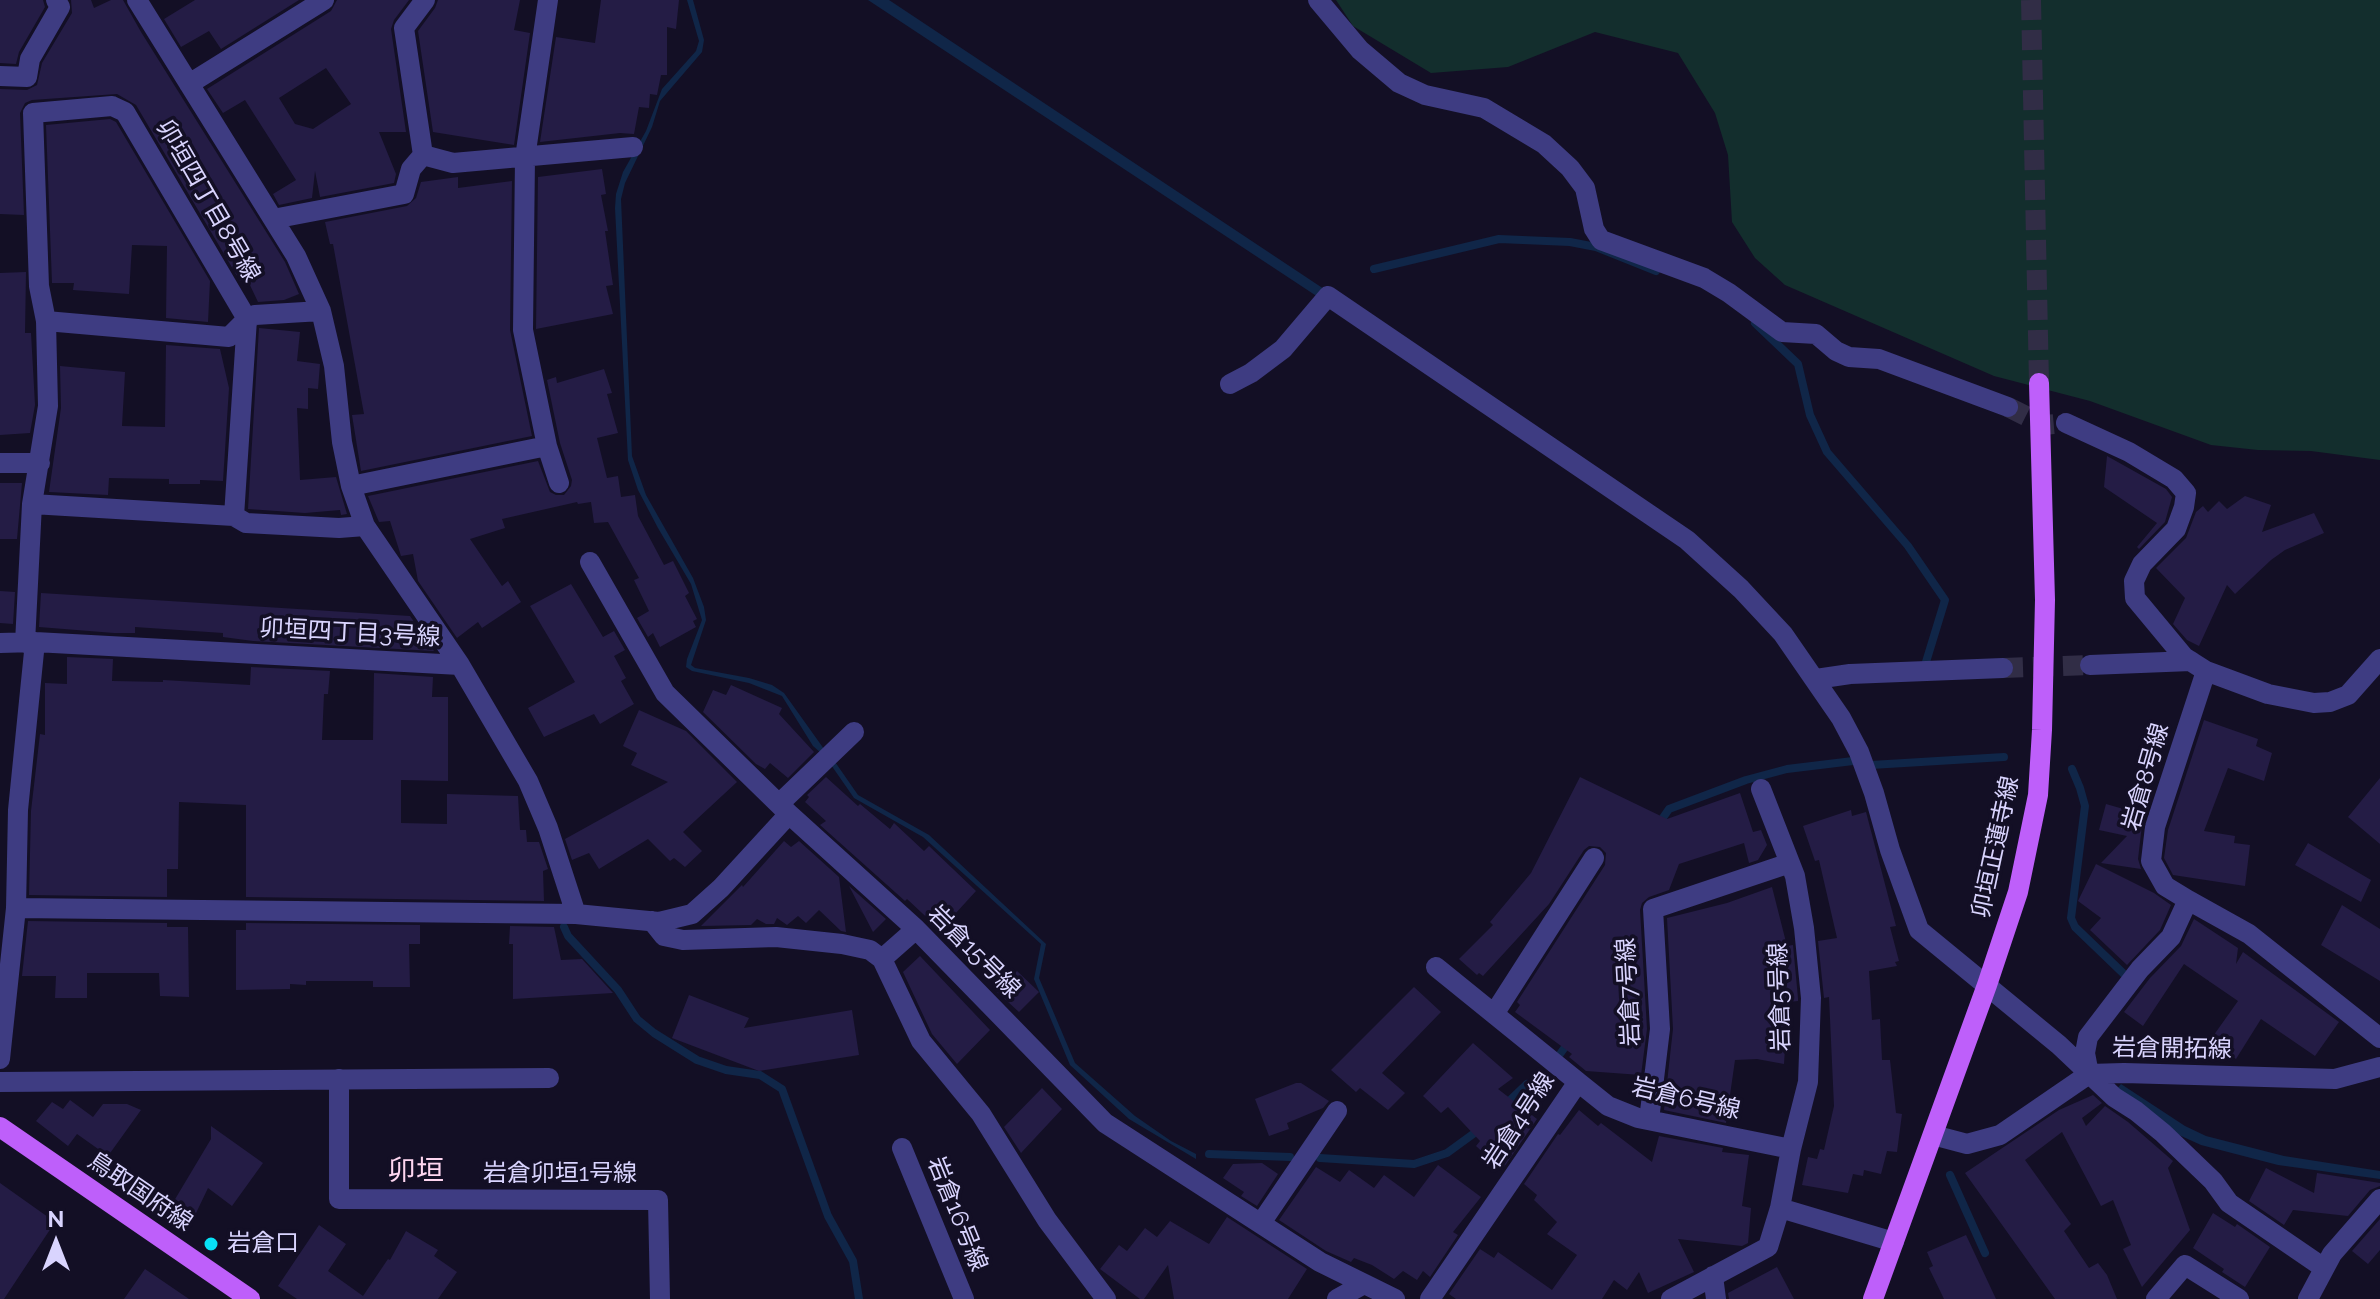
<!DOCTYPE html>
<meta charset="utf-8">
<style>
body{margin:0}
#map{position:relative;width:2380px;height:1299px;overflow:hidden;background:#130f25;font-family:Raleway,sans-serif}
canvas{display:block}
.north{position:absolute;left:16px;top:1203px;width:80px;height:80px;-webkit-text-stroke:6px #130f25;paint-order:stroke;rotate:0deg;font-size:22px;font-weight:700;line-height:32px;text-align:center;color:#d9d4fe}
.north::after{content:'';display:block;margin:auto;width:28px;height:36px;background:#d9d4fe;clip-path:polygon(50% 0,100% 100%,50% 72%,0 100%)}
</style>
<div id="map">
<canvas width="2380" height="1299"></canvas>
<div class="north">N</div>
</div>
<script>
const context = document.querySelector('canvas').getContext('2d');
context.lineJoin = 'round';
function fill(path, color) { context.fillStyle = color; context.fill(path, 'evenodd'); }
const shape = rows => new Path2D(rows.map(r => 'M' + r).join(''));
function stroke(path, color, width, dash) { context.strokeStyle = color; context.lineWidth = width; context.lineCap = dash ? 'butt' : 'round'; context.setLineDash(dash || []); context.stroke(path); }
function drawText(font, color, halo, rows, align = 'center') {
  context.font = font + ' Raleway,"Noto Sans JP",sans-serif'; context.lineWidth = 7; context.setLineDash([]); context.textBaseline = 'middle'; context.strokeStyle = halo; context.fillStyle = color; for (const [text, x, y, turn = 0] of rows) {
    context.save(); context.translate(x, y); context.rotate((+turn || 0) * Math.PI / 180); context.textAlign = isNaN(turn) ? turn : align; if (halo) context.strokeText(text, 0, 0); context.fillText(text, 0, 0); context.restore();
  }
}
fill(shape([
 [1336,0,2380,0,2380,460,2311,451,2258,450,2211,445,2090,401,1994,376,1785,285,1755,258,1732,222,1728,155,1715,113,1678,53,1595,32,1508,67,1431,73,1353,26]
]), '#132e2d');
fill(shape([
 [687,0,693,0,704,40,702,52,660,101,652,127,625,183,621,199,632,456,646,495,693,578,704,607,706,620,691,665,695,668,749,678,772,685,784,693,824,749,821,753,813,746,782,696,749,683,692,671,686,667,687,659,702,620,691,584,658,528,638,490,628,460,615,208,616,194,623,172,646,131,662,89,696,51,699,41],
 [868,0,889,0,1324,289,1318,297],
 [833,759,858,795,929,835,1046,944,1039,978,1075,1063,1135,1116,1171,1141,1196,1154,1196,1159,1129,1119,1070,1065,1034,979,1041,944,923,837,854,798,829,762],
 [2121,1084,2185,1126,2206,1136,2284,1156,2380,1171,2380,1179,2278,1165,2201,1145,2179,1135,2115,1091]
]), '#102648');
stroke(shape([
 [1374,269,1499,239,1570,242,1596,247,1656,271],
 [1755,323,1798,364,1810,415,1827,452,1908,546,1945,600,1926,662],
 [1871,765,2004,757],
 [2072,769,2080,788,2085,806,2071,918,2075,927,2125,975],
 [1658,825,1669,809,1746,780,1787,769,1853,761],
 [564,927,568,936,618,990,637,1019,654,1033,697,1060,726,1070,760,1075,782,1089,828,1216,853,1261,859,1299],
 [1560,1054,1571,1039],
 [1504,1106,1527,1084],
 [1209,1154,1290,1157],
 [1320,1158,1414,1164,1447,1153,1480,1129],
 [1950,1175,1985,1253]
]), '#102648', 8);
fill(shape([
 [0,0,43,0,45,7,19,52,16,64,0,63],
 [71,0,91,0,94,8,111,0,123,0,141,32,285,262,299,294,284,300,258,302,248,281,240,281,136,105,117,94,32,100,25,103,20,113,24,215,0,214,0,89,27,90,37,85,42,63,72,13],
 [195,0,299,0,221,49,209,31,181,47,164,19],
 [337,0,409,0,394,20,391,29,406,132,379,132,396,174,394,183,320,197,315,171,312,198,279,205,273,194,296,180,245,100,223,113,207,89,331,11],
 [326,68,351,104,313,129,295,124,279,98],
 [438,0,520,0,514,30,530,33,514,145,433,132,418,31,435,8],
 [601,0,679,0,676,29,667,27,667,75,661,75,657,95,650,94,649,108,639,107,634,134,620,133,540,142,556,37,595,43],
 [110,119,116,122,210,281,208,322,166,318,167,246,132,245,129,294,73,290,74,283,52,283,46,125],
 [602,169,606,194,601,195,608,231,605,231,613,285,606,286,613,314,536,329,538,177],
 [458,177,458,188,512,181,510,330,532,436,361,471,352,415,364,414,333,244,330,244,325,222,407,206,416,198,421,182],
 [26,272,25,333,31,333,35,405,30,433,0,435,0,273],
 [259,328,300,332,297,361,320,364,318,389,308,388,308,409,297,408,300,480,336,477,347,514,341,515,340,510,305,513,248,509],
 [166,345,220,349,229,388,223,481,200,480,200,484,169,484,169,479,109,478,108,495,49,492,61,408,60,366,125,372,122,426,165,427],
 [604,369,612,393,607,394,618,433,597,438,607,478,618,476,621,497,635,495,638,516,664,565,673,561,689,593,685,596,697,619,693,621,696,627,660,647,653,633,648,637,637,618,649,611,634,580,639,578,608,522,594,523,591,502,578,504,577,502,502,519,505,528,470,539,502,586,508,581,521,602,482,628,478,622,457,638,418,581,413,554,401,556,390,521,379,522,368,496,538,461,550,492,556,495,564,495,571,486,572,480,560,443,547,380,556,377,557,383],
 [2107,456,2166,489,2172,497,2165,522,2139,549,2137,547,2157,523,2104,487],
 [0,483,22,483,17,539,0,539],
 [2245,496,2271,505,2262,532,2314,513,2324,533,2285,550,2271,560,2235,594,2227,585,2199,646,2187,640,2173,624,2185,598,2156,568,2186,538,2196,512,2203,506,2208,512,2219,501,2227,509],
 [571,584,603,637,614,631,625,650,614,656,626,678,621,681,634,704,600,724,594,714,544,737,528,708,575,682,530,606],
 [0,591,15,592,13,624,0,623],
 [41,593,410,616,434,651,253,641,223,637,223,633,135,627,135,633,114,633,39,627],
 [67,657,113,659,112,681,163,682,163,680,250,685,251,667,330,671,328,694,324,694,322,740,373,740,374,673,433,677,432,697,448,697,448,781,401,780,401,823,447,824,447,794,518,796,520,830,526,830,527,842,539,842,548,869,543,871,544,901,246,897,246,805,179,802,178,869,167,869,167,897,29,895,31,811,40,734,45,735,45,683,67,684],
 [731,685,782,708,779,714,814,752,788,778,770,763,765,769,756,764,703,712,713,690,726,695],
 [639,710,686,731,737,782,683,832,702,851,685,867,674,858,670,861,648,839,599,869,589,853,572,860,565,839,668,782,631,765,637,753,623,746],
 [2204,720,2258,739,2256,746,2272,753,2264,781,2228,768,2204,831,2235,836,2234,843,2250,845,2245,886,2173,875,2164,858,2168,830],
 [826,777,858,806,860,804,890,829,894,823,924,851,929,846,976,891,955,914,952,911,937,927,907,899,905,901,820,825,826,821,805,802,809,797,807,795],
 [1580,777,1667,819,1740,793,1753,832,1761,830,1767,845,1758,860,1749,863,1744,843,1679,864,1669,890,1649,897,1642,903,1640,910,1647,1029,1641,1075,1586,1071,1569,1057,1572,1054,1515,1012,1520,1005,1517,1002,1605,865,1606,853,1600,847,1589,846,1584,850,1549,904,1483,976,1479,973,1477,975,1459,959,1493,925,1490,922,1531,873],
 [2380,778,2380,844,2348,817],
 [2106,804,2127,810,2130,805,2147,809,2142,825,2138,859,2141,869,2101,863,2127,836,2099,830],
 [1851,810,1852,816,1866,812,1896,926,1890,927,1899,961,1895,962,1897,966,1869,971,1872,1020,1880,1019,1882,1060,1890,1060,1896,1113,1902,1114,1897,1152,1887,1151,1881,1174,1864,1170,1863,1176,1853,1174,1848,1193,1802,1185,1808,1157,1817,1159,1820,1149,1824,1150,1834,1106,1829,997,1824,998,1818,941,1837,938,1819,860,1815,861,1803,826],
 [784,841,791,847,799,841,839,877,846,932,841,931,819,910,806,923,798,916,787,925,777,918,774,924,766,924,757,919,751,925,701,926,742,885,743,887],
 [2308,843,2371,880,2361,902,2295,865],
 [2096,864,2154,893,2171,905,2160,930,2127,965,2090,930,2101,918,2078,901],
 [849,886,886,919,873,932],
 [1772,887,1787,946,1793,945,1798,998,1798,1001,1788,1002,1784,1064,1757,1059,1735,1060,1726,1123,1664,1110,1673,1029,1667,918,1727,903],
 [2342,905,2380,929,2380,981,2321,945],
 [2194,919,2238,948,2236,964,2243,952,2339,1022,2315,1056,2261,1019,2236,1059,2211,1039,2238,1001,2184,964,2143,1026,2124,1012,2150,978,2181,946],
 [28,921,167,923,167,927,188,927,189,997,160,996,159,973,87,973,87,998,55,998,56,976,22,976],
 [246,923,420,925,420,944,409,944,410,987,373,987,373,981,306,981,306,985,290,984,290,989,236,990,236,930,246,930],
 [510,926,554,927,561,960,582,959,613,993,513,999,513,944,509,944],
 [920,956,990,1030,957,1064,932,1034,903,972],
 [1017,971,1039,992,1019,1012,997,992],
 [1414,987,1441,1012,1382,1073,1405,1093,1388,1110,1360,1088,1356,1092,1331,1070],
 [689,995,749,1018,744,1028,852,1010,859,1055,759,1071,672,1038],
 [1473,1043,1513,1078,1498,1089,1537,1119,1502,1170,1476,1146,1480,1141,1448,1107,1441,1113,1423,1096],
 [1296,1083,1301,1083,1329,1101,1323,1108,1287,1123,1289,1129,1269,1136,1255,1099],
 [1042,1088,1062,1109,1021,1153,1004,1127],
 [2093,1095,2102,1103,2082,1118,2086,1126,2105,1106,2128,1122,2173,1161,2168,1168,2190,1230,2142,1287,2123,1249,2131,1245,2113,1200,2101,1206,2062,1132,2025,1160,2071,1224,2064,1231,2089,1268,2098,1263,2107,1275,2117,1299,2055,1299,1965,1173,2059,1110],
 [70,1100,93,1117,103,1104,127,1104,141,1110,108,1156,77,1134,68,1146,36,1121,52,1102,63,1109],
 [1579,1110,1598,1126,1601,1123,1652,1162,1659,1136,1723,1148,1722,1152,1749,1155,1742,1206,1751,1208,1748,1243,1742,1246,1678,1239,1694,1272,1648,1293,1639,1272,1627,1290,1614,1280,1602,1299,1456,1299,1449,1294,1480,1249,1494,1258,1498,1252,1552,1290,1577,1255,1547,1234,1557,1222,1534,1200,1537,1195,1524,1184,1558,1134,1560,1135],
 [211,1126,263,1163,232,1206,208,1188,187,1232,165,1216,211,1139],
 [1262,1163,1278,1174,1257,1206,1241,1196,1244,1192,1223,1178,1233,1164],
 [1438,1165,1481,1197,1453,1232,1458,1235,1430,1277,1423,1271,1417,1280,1403,1271,1394,1279,1372,1265,1354,1258,1351,1262,1326,1251,1279,1220,1316,1167,1340,1182,1349,1170,1374,1188,1384,1175,1414,1197],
 [2266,1168,2314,1193,2317,1173,2380,1183,2380,1186,2370,1190,2348,1216,2293,1210,2284,1225,2249,1201],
 [0,1183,55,1222,4,1299,0,1299],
 [2213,1213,2235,1227,2237,1224,2270,1247,2245,1287,2222,1272,2224,1269,2193,1248],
 [1227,1217,1307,1269,1288,1299,1174,1299,1168,1265,1144,1299,1140,1299,1100,1269,1119,1245,1127,1251,1145,1228,1157,1237,1170,1221,1209,1244],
 [2380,1219,2380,1250,2368,1264,2352,1251],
 [319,1225,346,1244,328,1271,363,1296,388,1259,390,1260,406,1231,438,1250,434,1256,457,1272,438,1299,297,1299,278,1286],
 [1966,1235,1996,1299,1944,1299,1929,1268,1933,1266,1927,1252],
 [1777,1267,1794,1299,1729,1299,1728,1293],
 [145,1269,189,1299,124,1299]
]), '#241c45');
stroke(shape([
 [2008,407,2044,425,2066,423],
 [2003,668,2090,665]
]), '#312d46', 20, [20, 10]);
stroke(shape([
 [2031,0,2039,383]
]), '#312d46', 20, [20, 10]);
stroke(shape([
 [137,0,273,219],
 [1318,0,1360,50,1399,83,1425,95,1484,108,1544,144,1570,168,1585,188,1594,229,1601,240,1704,278,1729,293,1782,332,1816,334,1836,351,1849,357,1879,359,2008,407],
 [0,76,27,77,30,59,60,7,56,0],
 [189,84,324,0],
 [112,106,125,112,247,319,234,516,32,504,48,406,46,321,39,286,33,113,112,106],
 [423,155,404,28,425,0],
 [46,321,229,337,247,319,255,315,321,311],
 [1230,384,1251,373,1283,349,1328,296,1687,540,1741,589,1783,634,1841,718,1859,752,1874,793,1890,850,1919,930,2059,1045,2114,1097,2136,1111,2163,1133,2213,1181,2229,1203,2324,1268],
 [2066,423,2129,452,2174,479,2186,493,2184,507,2176,529,2142,564,2134,581,2135,598,2184,657,2206,671,2155,827,2151,861,2165,886,2188,900,2171,937,2140,969,2088,1037,2085,1053,2089,1074],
 [547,446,559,483],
 [0,463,40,463],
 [351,486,342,442,334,366,321,311,296,256,273,219,404,194,411,169,423,155,453,163,633,147],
 [234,516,246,523,339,528,365,526],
 [590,562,665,693,789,814,916,929,1105,1123,1320,1262,1395,1299],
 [0,643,35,642,460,665,365,526,351,486,547,446,523,330,525,158,548,0],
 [25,643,32,504],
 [460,665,528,781,548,828,576,914],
 [2090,665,2191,661],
 [2206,671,2268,694,2314,703,2330,702,2348,695,2380,659],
 [1816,679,1850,674,2003,668],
 [1761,789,1795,876,1804,928,1811,998,1808,1082,1791,1149,1780,1208],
 [779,804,854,732],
 [2188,900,2249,934,2380,1038],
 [16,908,576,914,659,922,692,914,721,888,789,814],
 [652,921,664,936,683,940,776,937,842,944,870,950,882,959,921,1041,981,1114,1047,1220,1106,1299],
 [882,959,916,929],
 [1494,1014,1594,858],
 [0,1059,16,908,18,810,35,642],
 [339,1079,339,1199,658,1200,660,1299],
 [0,1082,549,1078],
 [1578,1082,1608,1106,1638,1118,1791,1149],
 [1649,1120,1660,1029,1653,909,1790,863],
 [1933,1135,1967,1144,2000,1135,2089,1074,2124,1073,2335,1079,2380,1067],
 [902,1148,964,1299],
 [1261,1223,1337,1111],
 [1713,1276,1716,1299],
 [1337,1299,1364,1284],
 [1430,1299,1578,1082,1436,967],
 [1671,1299,1768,1247,1780,1208,1894,1242],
 [2156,1299,2185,1265,2239,1299],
 [2308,1299,2332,1254,2380,1199]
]), '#3e3c82', 20);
stroke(shape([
 [0,1127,250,1299],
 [1873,1299,1987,985,2018,892,2038,795,2042,730,2045,600,2039,383]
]), '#be5ffa', 20);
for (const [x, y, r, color] of [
 [211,1244,8,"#08e1f6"]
]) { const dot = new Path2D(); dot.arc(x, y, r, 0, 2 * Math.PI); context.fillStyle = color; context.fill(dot); stroke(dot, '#130f25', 3); }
drawText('24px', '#d9d4fe', '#130f25', [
 ["卯垣四丁目8号線",208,201,60],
 ["卯垣四丁目3号線",350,633,3],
 ["岩倉8号線",2146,777,-74],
 ["卯垣正蓮寺線",1996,847,-78],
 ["岩倉15号線",974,952,45],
 ["岩倉7号線",1629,992,-93],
 ["岩倉5号線",1780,997,-92],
 ["岩倉開拓線",2172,1049,1],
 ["岩倉6号線",1686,1099,13],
 ["岩倉4号線",1519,1121,-57],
 ["岩倉卯垣1号線",560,1174],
 ["鳥取国府線",140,1192,34],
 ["岩倉16号線",957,1214,68]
]);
drawText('24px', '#d9d4fe', '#130f25', [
 ["岩倉口",227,1244]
], 'left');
drawText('28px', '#fed6f0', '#130f25', [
 ["卯垣",416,1172]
]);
</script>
